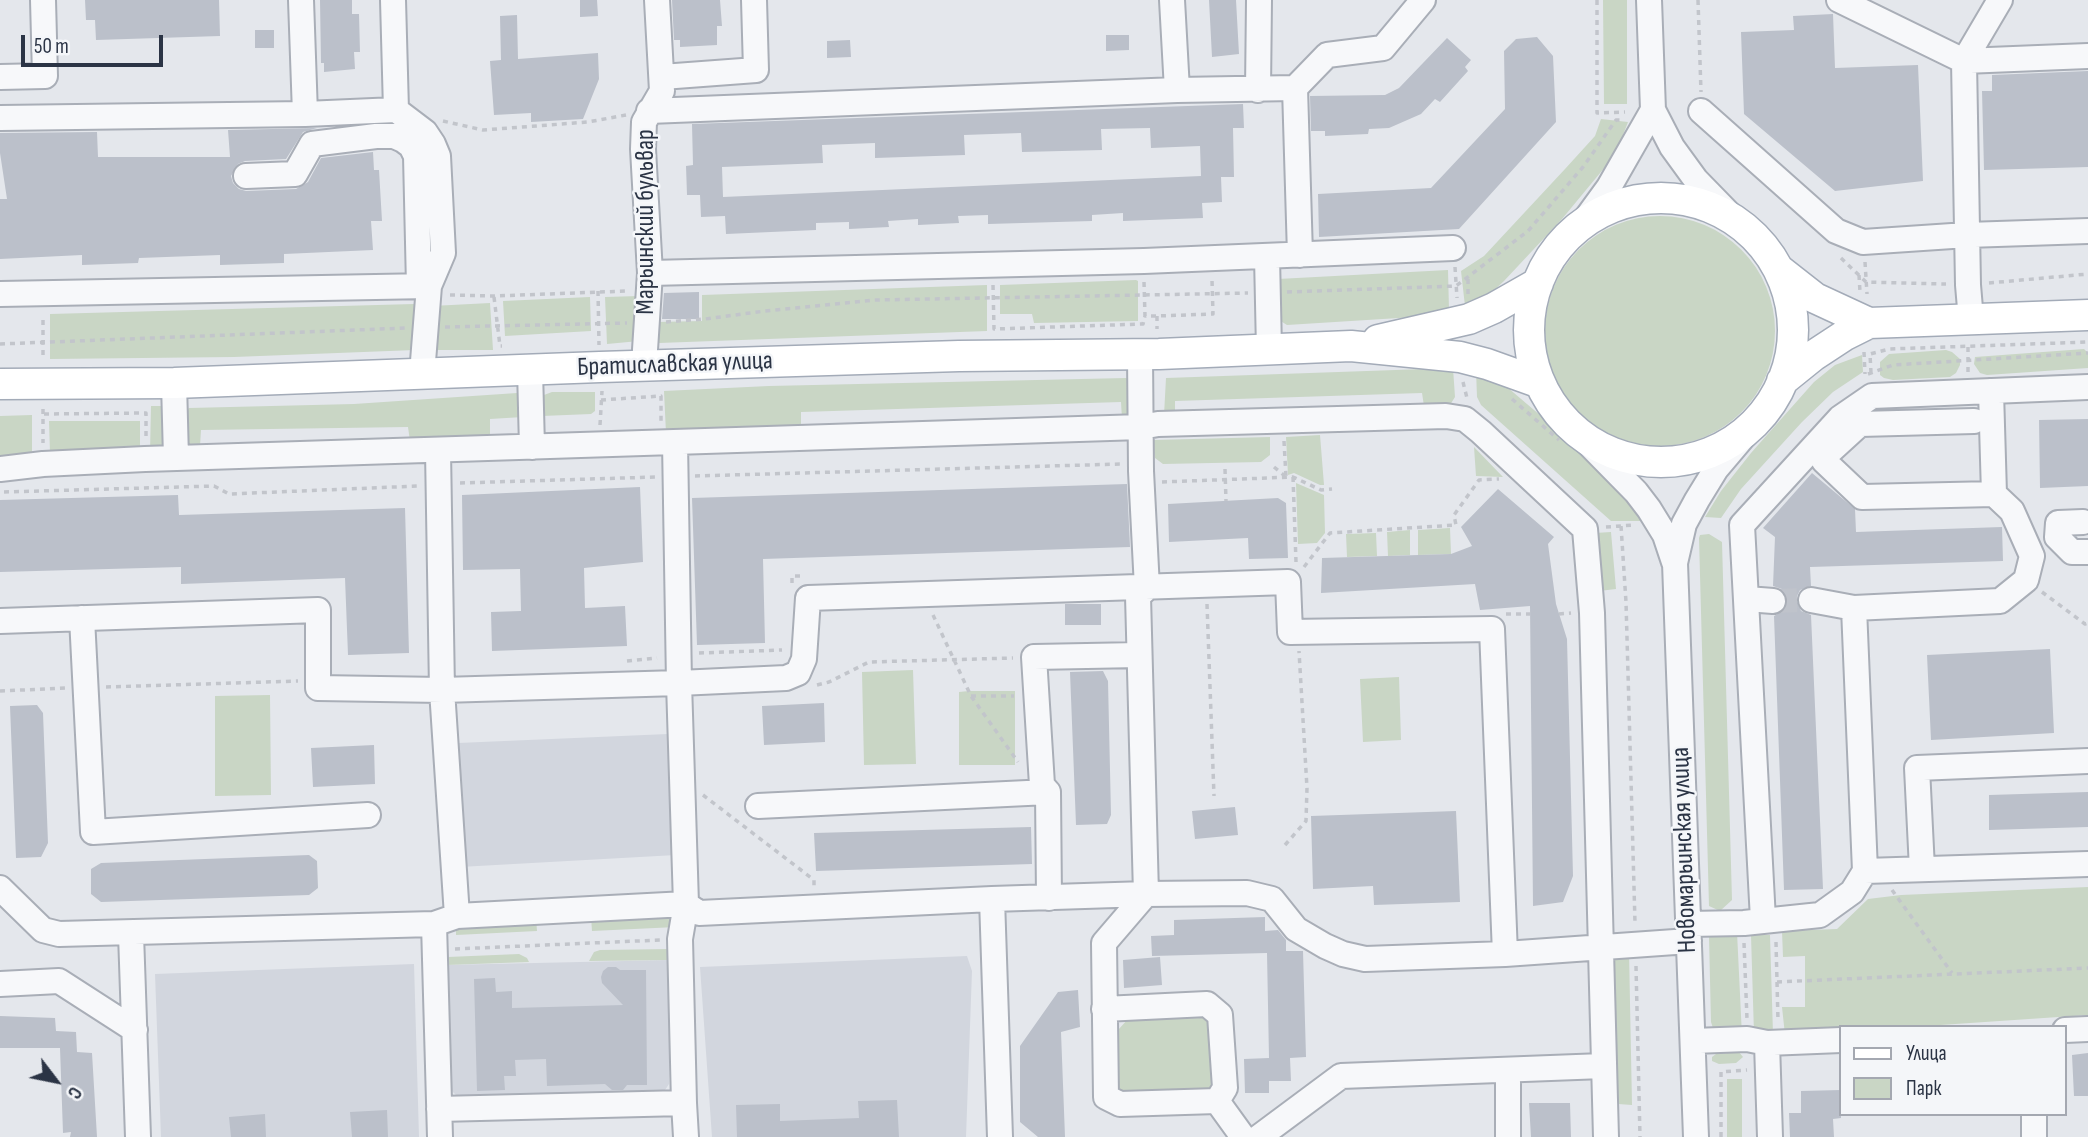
<!DOCTYPE html>
<meta charset="utf-8">
<style>
body{margin:0}
#map{position:relative;width:2088px;height:1137px;overflow:hidden;background:#e4e7ec;font-family:"Sofia Sans Condensed",sans-serif}
canvas{display:block}
.legend{position:absolute;left:1839px;top:1025px;width:228px;height:91px;box-sizing:border-box;background:#f4f6f9;border:2px solid #a4a8b1;margin:0;padding:9px 12px;list-style:none;font-size:21px;color:#2b3445}
.legend li{display:flex;align-items:center;gap:14px;height:35px}
.legend b{width:35px;border:2px solid #a4a8b1}
.north{position:absolute;left:21px;top:1046px;width:70px;height:70px;-webkit-text-stroke:5px #f4f6f9;paint-order:stroke;rotate:122deg;font-size:19px;font-weight:700;line-height:28px;text-align:center;color:#2b3445}
.north::after{content:'';display:block;margin:auto;width:24px;height:32px;background:#2b3445;clip-path:polygon(50% 0,100% 100%,50% 72%,0 100%)}
.scale{position:absolute;left:21px;top:35px;width:142px;height:32px;box-sizing:border-box;border:4px solid #2b3445;border-top:0;padding-left:9px;font-size:21px;line-height:24px;white-space:nowrap;color:#2b3445;-webkit-text-stroke:5px #f4f6f9;paint-order:stroke}
</style>
<div id="map">
<canvas width="2088" height="1137"></canvas>
<ul class="legend">
<li><b style="height:9px;background:#fff"></b>Улица</li>
<li><b style="height:19px;background:#c9d6c5"></b>Парк</li>
</ul>
<div class="north">С</div>
<div class="scale">50 m</div>
</div>
<script>
const context = document.querySelector('canvas').getContext('2d');
context.lineJoin = 'round';
function fill(path, color) { context.fillStyle = color; context.fill(path, 'evenodd'); }
const shape = rows => new Path2D(rows.map(r => 'M' + r).join(''));
function stroke(path, color, width, dash) { context.strokeStyle = color; context.lineWidth = width; context.lineCap = dash ? 'butt' : 'round'; context.setLineDash(dash || []); context.stroke(path); }
function drawText(font, color, halo, rows, align = 'center') {
  context.font = font + ' "Sofia Sans Condensed",sans-serif'; context.lineWidth = 5; context.setLineDash([]); context.textBaseline = 'middle'; context.strokeStyle = halo; context.fillStyle = color; for (const [text, x, y, turn = 0] of rows) {
    context.save(); context.translate(x, y); context.rotate((+turn || 0) * Math.PI / 180); context.textAlign = isNaN(turn) ? turn : align; if (halo) context.strokeText(text, 0, 0); context.fillText(text, 0, 0); context.restore();
  }
}
fill(shape([
 [668,734,676,855,460,867,458,743],
 [967,956,972,971,966,1137,712,1137,700,967],
 [670,960,669,1084,665,1090,462,1101,448,1087,446,965],
 [414,964,419,1137,161,1137,155,974]
]), '#d2d6de');
fill(shape([
 [1603,0,1627,0,1627,104,1604,104],
 [1601,119,1628,122,1618,148,1610,161,1562,219,1504,281,1490,294,1465,306,1461,271,1484,256,1565,169,1595,136],
 '1545 331a115 115 0 1 1 230 0a115 115 0 1 1-230 0Z',
 [1448,270,1449,310,1415,317,1287,325,1279,320,1278,279],
 [1136,280,1138,281,1138,321,1034,323,1032,314,1000,314,1000,285],
 [987,285,987,331,659,343,658,335,657,322,702,321,702,295],
 [639,296,639,341,607,344,605,297],
 [590,297,591,331,505,336,503,301],
 [490,303,493,350,431,350,432,306],
 [414,304,415,350,234,357,50,359,50,314],
 [2084,349,2088,353,2088,368,1987,375,1980,373,1974,364,1975,357],
 [1946,350,1952,352,1960,359,1960,365,1956,373,1950,377,1893,380,1884,378,1880,375,1880,362,1889,354],
 [1862,355,1863,372,1833,392,1802,422,1741,489,1721,518,1705,517,1721,491,1751,453,1814,382,1835,365],
 [1453,368,1455,397,1448,408,1424,406,1422,393,1175,401,1175,417,1164,415,1166,378],
 [1476,370,1487,374,1507,387,1581,450,1648,521,1611,521,1481,405,1477,397],
 [1126,378,1132,380,1135,416,1122,419,1121,402,801,412,801,428,666,433,664,391,769,386],
 [552,392,595,392,595,411,591,414,542,416,541,400,544,395],
 [517,393,521,397,523,417,490,419,490,437,410,441,408,427,201,430,200,446,191,450,184,444,185,412,189,408,354,404],
 [151,406,164,406,168,446,150,453],
 [32,415,32,456,0,456,0,416],
 [49,421,140,421,140,452,50,453],
 [1320,435,1324,485,1320,485,1294,473,1288,475,1286,437],
 [1270,437,1270,455,1261,462,1163,464,1155,458,1154,452,1154,440],
 [1474,447,1503,477,1476,476],
 [1296,483,1324,495,1325,533,1317,543,1298,544],
 [1450,528,1451,554,1418,555,1418,530],
 [1410,530,1410,555,1388,556,1387,532],
 [1611,532,1616,589,1599,591,1595,533],
 [1376,533,1377,556,1347,557,1346,534],
 [1709,534,1722,542,1732,900,1720,911,1709,906,1699,538,1700,535],
 [913,670,916,764,864,765,862,672],
 [1399,677,1401,740,1363,742,1360,679],
 [969,691,1015,691,1015,765,959,765,959,692],
 [270,695,271,795,215,796,215,696],
 [2088,887,2088,1015,1911,1027,1841,1027,1841,1031,1785,1035,1782,1007,1805,1007,1805,956,1783,957,1782,931,1837,929,1868,899,1901,895],
 [676,912,676,927,592,931,591,917],
 [536,918,537,931,456,935,456,922],
 [1737,932,1742,1036,1713,1028,1711,1022,1709,937,1712,933],
 [1751,935,1770,935,1773,1034,1754,1034],
 [669,949,670,960,589,961,594,952,600,950],
 [1629,951,1632,1105,1618,1104,1614,953],
 [519,954,527,958,529,962,446,965,448,957],
 [1204,1018,1212,1028,1213,1086,1204,1093,1125,1094,1118,1087,1118,1030,1128,1019],
 [1739,1052,1743,1057,1736,1063,1719,1064,1712,1061,1712,1057,1716,1054],
 [1727,1079,1742,1079,1742,1137,1727,1137]
]), '#c9d6c5');
fill(shape([
 [85,0,219,0,220,36,96,40,95,20,86,20],
 [320,0,352,0,352,14,359,14,360,52,354,52,355,69,324,72,324,63,321,63],
 [580,0,597,0,598,16,580,17],
 [672,0,720,0,722,26,717,26,717,45,680,47,680,40,674,40],
 [1209,0,1236,0,1239,54,1212,57],
 [1833,14,1835,68,1918,65,1923,181,1835,191,1744,114,1741,32,1794,30,1793,16],
 [517,15,518,59,598,53,599,79,583,119,531,122,531,113,494,115,490,61,501,60,500,16],
 [255,30,274,30,274,48,255,48],
 [1106,35,1129,35,1129,50,1106,51],
 [1537,37,1553,56,1556,122,1459,229,1319,237,1318,194,1431,188,1505,109,1504,51,1516,39],
 [1447,38,1471,60,1465,67,1468,71,1440,102,1435,99,1421,114,1389,128,1369,129,1368,134,1325,136,1325,131,1311,131,1310,96,1385,95,1399,88],
 [850,40,851,57,827,58,827,41],
 [2088,71,2088,167,1984,170,1982,91,1992,91,1992,75],
 [1243,104,1244,128,1233,128,1234,177,1221,177,1222,202,1202,203,1203,218,1123,221,1123,213,1092,215,1092,221,988,224,988,215,958,216,959,223,918,225,918,219,888,221,889,227,849,229,849,222,816,223,816,230,726,234,725,216,701,217,700,195,687,195,686,166,693,165,692,124],
 [1150,128,1151,148,1200,146,1201,176,723,197,722,167,823,163,822,145,875,143,875,158,965,155,964,135,1021,133,1022,152,1102,150,1101,129],
 [317,128,303,132,286,159,245,161,238,164,231,176,233,183,239,189,246,191,296,189,308,182,321,158,373,152,374,170,379,170,382,221,371,221,373,250,284,254,284,263,220,265,220,255,139,258,138,263,82,265,82,255,0,259,0,199,7,199,0,153,0,133,97,132,98,157,230,157,228,130],
 [699,292,699,319,662,319,664,293],
 [2088,419,2088,486,2040,488,2039,420],
 [1812,473,1855,509,1856,532,2002,527,2003,561,1810,567,1811,586,1800,590,1796,598,1801,611,1811,615,1823,889,1784,890,1774,616,1785,610,1788,601,1782,589,1773,586,1775,537,1763,528],
 [1127,484,1130,547,763,559,765,643,697,645,692,498],
 [640,487,643,562,584,568,585,608,625,606,627,646,492,651,491,612,521,611,520,569,463,570,462,495],
 [1498,489,1554,537,1548,544,1556,604,1567,639,1573,876,1563,902,1533,906,1530,606,1480,610,1475,584,1321,593,1322,558,1451,554,1472,546,1461,527],
 [178,495,179,515,405,508,409,653,348,655,345,578,181,584,181,567,0,572,0,500],
 [1278,498,1286,503,1288,558,1249,559,1248,538,1169,542,1168,504],
 [1065,604,1101,604,1101,625,1065,625],
 [2050,649,2054,733,1931,740,1927,655],
 [1103,671,1108,681,1111,815,1107,824,1076,825,1070,672],
 [824,703,825,742,764,745,762,706],
 [37,705,43,713,48,843,41,857,16,858,10,706],
 [374,745,375,784,313,787,311,748],
 [2088,792,2088,827,1989,830,1989,795],
 [1235,807,1238,835,1195,839,1192,811],
 [1456,811,1460,902,1374,905,1373,886,1313,889,1311,816],
 [1031,827,1032,864,816,871,814,833],
 [309,855,317,861,318,888,309,895,101,902,91,894,91,869,101,863],
 [1265,917,1265,931,1278,930,1286,940,1286,951,1303,951,1306,1057,1290,1058,1291,1081,1269,1081,1269,1093,1245,1093,1244,1059,1269,1058,1267,953,1152,956,1151,936,1174,935,1174,920],
 [1160,957,1162,985,1124,988,1123,960],
 [608,967,616,967,620,970,646,970,647,1085,627,1085,623,1090,612,1090,605,1084,547,1086,546,1059,515,1060,516,1076,504,1076,505,1090,477,1091,474,979,495,978,496,992,512,991,512,1008,623,1005,602,983,601,977,603,971],
 [1078,990,1080,1027,1061,1032,1065,1137,1038,1137,1020,1122,1020,1046,1058,992],
 [0,1016,55,1018,56,1031,76,1032,77,1052,92,1053,97,1137,70,1137,71,1132,63,1133,60,1048,0,1048],
 [2088,1053,2088,1096,2074,1096,2072,1055],
 [1841,1090,1841,1118,1833,1119,1834,1137,1790,1137,1789,1113,1801,1113,1801,1091],
 [897,1100,899,1137,737,1137,736,1105,780,1104,780,1121,859,1118,858,1101],
 [1529,1103,1570,1103,1571,1137,1531,1137],
 [387,1110,388,1137,352,1137,350,1112],
 [265,1114,266,1137,231,1137,229,1117]
]), '#bbc0ca');
stroke(shape([
 [1773,601,1811,600]
]), '#bfc3cb', 24, [24, 12]);
const minor = shape([
 [301,0,305,114],
 [393,0,396,110],
 [1172,0,1177,90],
 [1649,0,1653,110,1672,147,1696,180,1735,220],
 [1839,0,1964,61,2000,0],
 [0,77,45,76,43,0],
 [662,77,756,70,754,0],
 [1295,88,1300,255],
 [1258,90,1259,0],
 [396,110,425,132,433,144,438,156,443,253,429,286,422,374],
 [649,111,1177,90,1295,88,1327,55,1383,48,1423,0],
 [1701,111,1836,231,1863,242,1967,235,2088,231],
 [0,118,305,114,396,110],
 [246,176,295,174,312,144,376,136,394,136,403,140,411,146,416,156,419,286],
 [1582,224,1609,187,1653,110],
 [1267,256,1269,350],
 [650,273,1144,261,1453,248],
 [0,294,429,286],
 [1971,320,1968,285,1964,61,2088,56],
 [1140,355,1141,471,1147,588,1138,596,1146,894,1247,893,1272,899,1296,929,1325,946,1343,954,1365,959,1505,954,1689,941],
 [644,365,650,273,643,149,644,122,662,91,657,0],
 [530,370,532,447],
 [174,383,176,458],
 [1974,421,1860,424,1825,456,1824,461,1862,497,1994,494],
 [1580,435,1636,492,1649,509,1665,535,1674,562],
 [675,442,679,683,786,678,798,673,804,659,808,598,1288,582,1290,632,1492,629,1505,954],
 [438,451,442,690,457,916],
 [0,469,43,464,145,459,1141,427,1158,424,1446,416,1465,419,1481,432,1585,529,1592,613,1606,1137],
 [2083,522,2058,523,2057,537,2072,552,2088,552],
 [1747,599,1773,601],
 [1811,600,1854,608],
 [82,618,93,832,368,815],
 [0,621,318,610,318,688,442,690,679,683,686,904,680,939,684,1103,439,1109],
 [758,806,1048,792],
 [1922,869,1917,768,2088,761],
 [1865,871,1854,608,2000,601,2026,580,2032,556,2012,511,1994,494,1991,391],
 [0,888,43,930,59,934,434,924,457,916,686,904,699,913,992,899,1146,894,1104,943,1106,1097,1120,1104,1217,1101,1243,1137],
 [1049,898,1048,792,1042,785,1034,657,1139,655],
 [992,899,1000,1137],
 [1763,920,1742,525,1840,418,1872,396,2088,387],
 [434,924,440,1137],
 [1688,924,1744,923,1820,915,1852,892,1865,871,2088,864],
 [131,934,138,1137],
 [0,984,59,981,135,1030],
 [1104,1009,1207,1004,1220,1015,1225,1088,1217,1101],
 [2065,1030,2088,1029],
 [1693,1041,1747,1039,1767,1043,1841,1040],
 [1767,1043,1770,1137],
 [1508,1070,1508,1137],
 [684,1103,686,1137],
 [2034,1114,2034,1137],
 [1259,1137,1341,1076,1603,1066],
 [1696,1137,1675,563,1684,524,1697,500,1716,469,1755,423]
]);
const major = shape([
 '1529 330a132 132 0 1 1 264 0a132 132 0 1 1-264 0Z',
 [1778,269,1815,298,1869,323],
 [1378,340,1469,319,1494,308,1538,283],
 [1782,381,1813,356,1845,335,1869,323,2088,315],
 [0,384,174,383,600,367,959,356,1159,354,1351,346,1460,357,1487,364,1540,383]
]);
stroke(minor, '#a9aeb7', 28);
stroke(major, '#a3abb8', 33);
stroke(shape([
 [1597,0,1597,113,1625,112],
 [1698,0,1701,92],
 [443,121,483,130,588,122,626,115],
 [1841,258,1866,282,1946,284],
 [1865,262,1867,294],
 [1455,267,1457,298],
 [1859,275,1860,292],
 [1468,279,1468,295],
 [1144,282,1145,316,1157,316,1213,314,1212,280],
 [1989,283,2088,274],
 [993,285,994,329,1143,324,1145,316],
 [598,291,599,345],
 [1287,292,1456,286,1528,231,1583,167,1616,120,1624,120],
 [450,295,494,296,627,291],
 [494,297,500,346,502,346],
 [1157,316,1157,329],
 [666,322,705,319,765,311,876,300,1248,293],
 [445,327,627,323],
 [0,344,406,328],
 [1968,347,1968,373],
 [1864,352,1865,374],
 [43,355,43,315],
 [1871,373,1870,354,1889,349,2088,342],
 [1868,374,1893,365,2088,353],
 [1463,382,1467,398],
 [1512,399,1559,440],
 [601,400,661,396,661,422],
 [43,409,43,443],
 [44,414,146,413,146,438],
 [600,425,602,391],
 [1284,441,1286,477],
 [1274,467,1285,476],
 [1225,469,1226,501],
 [695,476,1121,464],
 [1293,477,1296,562],
 [1162,482,1293,477,1321,490,1332,489],
 [460,483,656,477],
 [4,492,214,486,229,494,418,486],
 [1621,526,1626,602,1635,923],
 [1606,527,1633,525],
 [1304,567,1330,533,1456,525,1454,515,1479,480,1499,479],
 [792,583,792,576,805,576],
 [2042,592,2085,624,2088,623],
 [1207,604,1214,796],
 [1506,614,1530,614],
 [1559,614,1571,613],
 [933,615,971,696,1018,762],
 [699,653,782,650],
 [627,661,657,658],
 [817,685,829,682,869,662,1013,658],
 [106,687,298,681],
 [0,691,67,688],
 [971,696,1014,696],
 [703,795,814,880,814,886],
 [1285,845,1306,821,1307,788,1299,651],
 [1892,890,1952,973],
 [1776,942,1778,1021],
 [1744,943,1747,1019],
 [455,949,660,940],
 [1636,966,1640,1137],
 [1777,982,2088,968],
 [1721,1137,1721,1072,1747,1070]
]), '#c2c5cb', 3.5, [5, 5]);
stroke(minor, '#f7f8fa', 24);
stroke(major, '#fff', 30);
drawText('26px', '#2b3445', '#f4f6f9', [
 ["Марьинский бульвар",646,222,-90],
 ["Братиславская улица",675,365,-2],
 ["Новомарьинская улица",1685,850,-92]
]);
</script>
